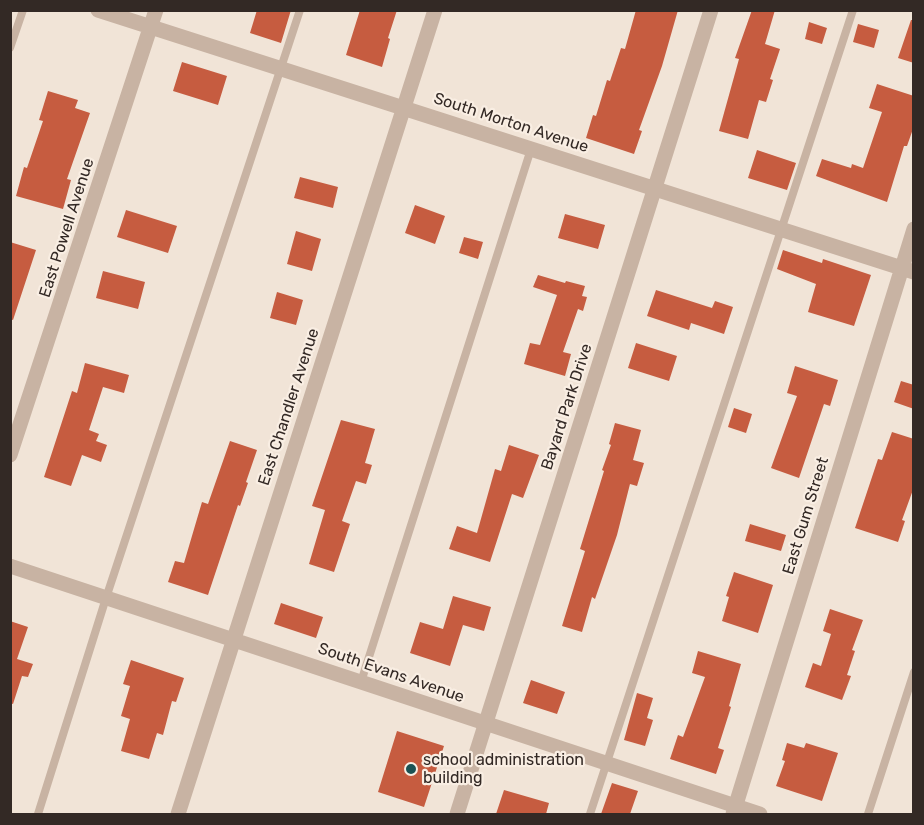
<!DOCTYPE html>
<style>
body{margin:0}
#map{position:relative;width:924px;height:825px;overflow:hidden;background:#f1e4d7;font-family:Rubik,sans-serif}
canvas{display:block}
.frame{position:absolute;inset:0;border:12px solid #332925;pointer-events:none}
</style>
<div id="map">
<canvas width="924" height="825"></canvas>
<div class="frame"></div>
</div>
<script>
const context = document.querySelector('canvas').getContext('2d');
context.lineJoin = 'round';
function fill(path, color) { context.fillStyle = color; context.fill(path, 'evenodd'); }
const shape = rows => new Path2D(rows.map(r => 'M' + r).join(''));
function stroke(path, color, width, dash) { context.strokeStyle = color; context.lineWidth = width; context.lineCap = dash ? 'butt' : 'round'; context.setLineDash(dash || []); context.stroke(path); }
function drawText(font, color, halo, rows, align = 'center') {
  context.font = font + ' Rubik,sans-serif'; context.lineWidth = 4.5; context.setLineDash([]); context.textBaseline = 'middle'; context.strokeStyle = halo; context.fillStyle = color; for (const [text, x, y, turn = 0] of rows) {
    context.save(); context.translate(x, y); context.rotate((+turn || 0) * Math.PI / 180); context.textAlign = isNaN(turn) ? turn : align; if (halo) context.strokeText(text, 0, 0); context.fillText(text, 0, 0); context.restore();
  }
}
fill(shape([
 [257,10,291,10,281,43,250,33],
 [360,10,397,10,388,38,390,39,382,67,346,55],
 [636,10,678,10,662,66,639,130,642,131,634,154,586,138,593,115,596,116,607,80,610,81,621,48,625,49],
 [752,10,775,10,765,44,780,49,770,79,773,80,766,102,759,100,748,139,719,131,739,59,735,58],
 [911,20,914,20,914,63,898,58],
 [809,22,827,28,822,44,805,39],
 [858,24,879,30,874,48,853,42],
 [182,62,227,76,218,105,173,91],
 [877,84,914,96,914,126,907,146,904,146,887,202,816,176,822,159,851,168,852,164,863,168,882,112,869,108],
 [48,91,78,100,75,108,90,113,67,179,71,180,63,209,16,196,24,167,27,168,43,121,39,120],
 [757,150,796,163,787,190,748,178],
 [300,177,338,187,333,208,294,198],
 [415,205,445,216,435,244,405,233],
 [126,210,177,226,168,253,117,237],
 [565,214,605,225,598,249,558,238],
 [296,231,321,239,312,271,287,264],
 [464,237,483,242,478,259,459,253],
 [10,242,36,250,13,320,10,319],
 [783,250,822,263,823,259,871,275,854,326,808,312,816,284,777,269],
 [103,271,145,282,138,309,96,298],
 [538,275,565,283,566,281,585,286,582,296,587,297,583,311,578,309,563,352,571,354,565,376,524,364,530,343,540,345,557,295,533,287],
 [656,290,712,308,715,301,733,307,724,334,691,323,689,330,647,316],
 [277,292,303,300,296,325,270,318],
 [636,343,677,356,669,381,628,368],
 [85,363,129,375,124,393,103,387,89,430,99,434,96,441,107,445,101,462,82,455,71,486,44,477,72,391,77,393],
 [795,366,838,380,830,406,824,404,799,478,771,468,797,396,787,393],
 [901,381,914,385,914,409,894,402],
 [734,408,752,414,746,433,728,427],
 [341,420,375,429,365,463,372,465,366,484,356,481,342,521,350,524,334,572,309,564,325,510,312,506],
 [615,423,641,430,633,460,644,463,637,486,630,484,617,535,595,599,592,597,582,632,562,626,585,551,580,549,604,471,602,470,611,445,609,444],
 [892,432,914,439,914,487,902,520,905,521,898,542,855,528,878,459,882,460],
 [230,441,257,450,246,482,248,483,240,506,238,505,208,595,168,582,175,561,184,563,202,502,208,504],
 [509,445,539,455,523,498,512,494,490,562,449,549,457,526,477,533,495,469,501,471],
 [750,524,786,535,781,551,745,541],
 [734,572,773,585,758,633,722,621,729,597,726,596],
 [453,596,491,607,484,631,463,625,450,666,410,653,420,622,443,629],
 [281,603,323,617,316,638,274,624],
 [830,609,863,620,852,650,855,651,847,675,851,676,842,700,805,687,813,663,821,666,831,634,823,631],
 [10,621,28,627,17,659,33,664,28,677,22,676,13,704,10,703],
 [698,651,741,664,729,706,731,707,718,748,724,750,716,774,670,759,678,735,683,737,705,677,692,673],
 [131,660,184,678,176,702,172,701,163,735,157,733,149,759,121,751,130,719,121,716,130,686,123,684],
 [531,680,565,692,557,714,523,703],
 [637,693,653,698,647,718,653,720,645,746,624,740],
 [397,731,444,746,424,807,378,792],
 [787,743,804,748,806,743,838,753,822,801,776,786,785,761,782,760],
 [612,783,638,791,630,814,601,814],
 [504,790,549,803,546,814,496,814]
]), '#c65c40');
stroke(shape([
 [10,48,23,10],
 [361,682,531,149],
 [38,814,106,598,300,10],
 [590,814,853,10],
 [868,814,914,672]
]), '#c8b3a3', 8);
stroke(shape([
 [98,10,914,272],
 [10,455,156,10],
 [10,566,760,814],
 [178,814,435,10],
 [457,814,711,10],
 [733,814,914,229]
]), '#c8b3a3', 15);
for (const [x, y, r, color] of [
 [411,769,6,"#1b5254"]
]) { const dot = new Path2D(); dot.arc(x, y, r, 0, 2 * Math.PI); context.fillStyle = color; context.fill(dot); stroke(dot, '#f9eee3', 2); }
drawText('16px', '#332925', '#f9eee3', [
 ["South Morton Avenue",511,123,18],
 ["East Powell Avenue",67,228,-72],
 ["East Chandler Avenue",289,407,-72],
 ["Bayard Park Drive",567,407,-72],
 ["East Gum Street",806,516,-73],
 ["South Evans Avenue",391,673,19]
]);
drawText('16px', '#332925', '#f9eee3', [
 ["school administration",423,760],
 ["building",423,778]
], 'left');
</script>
